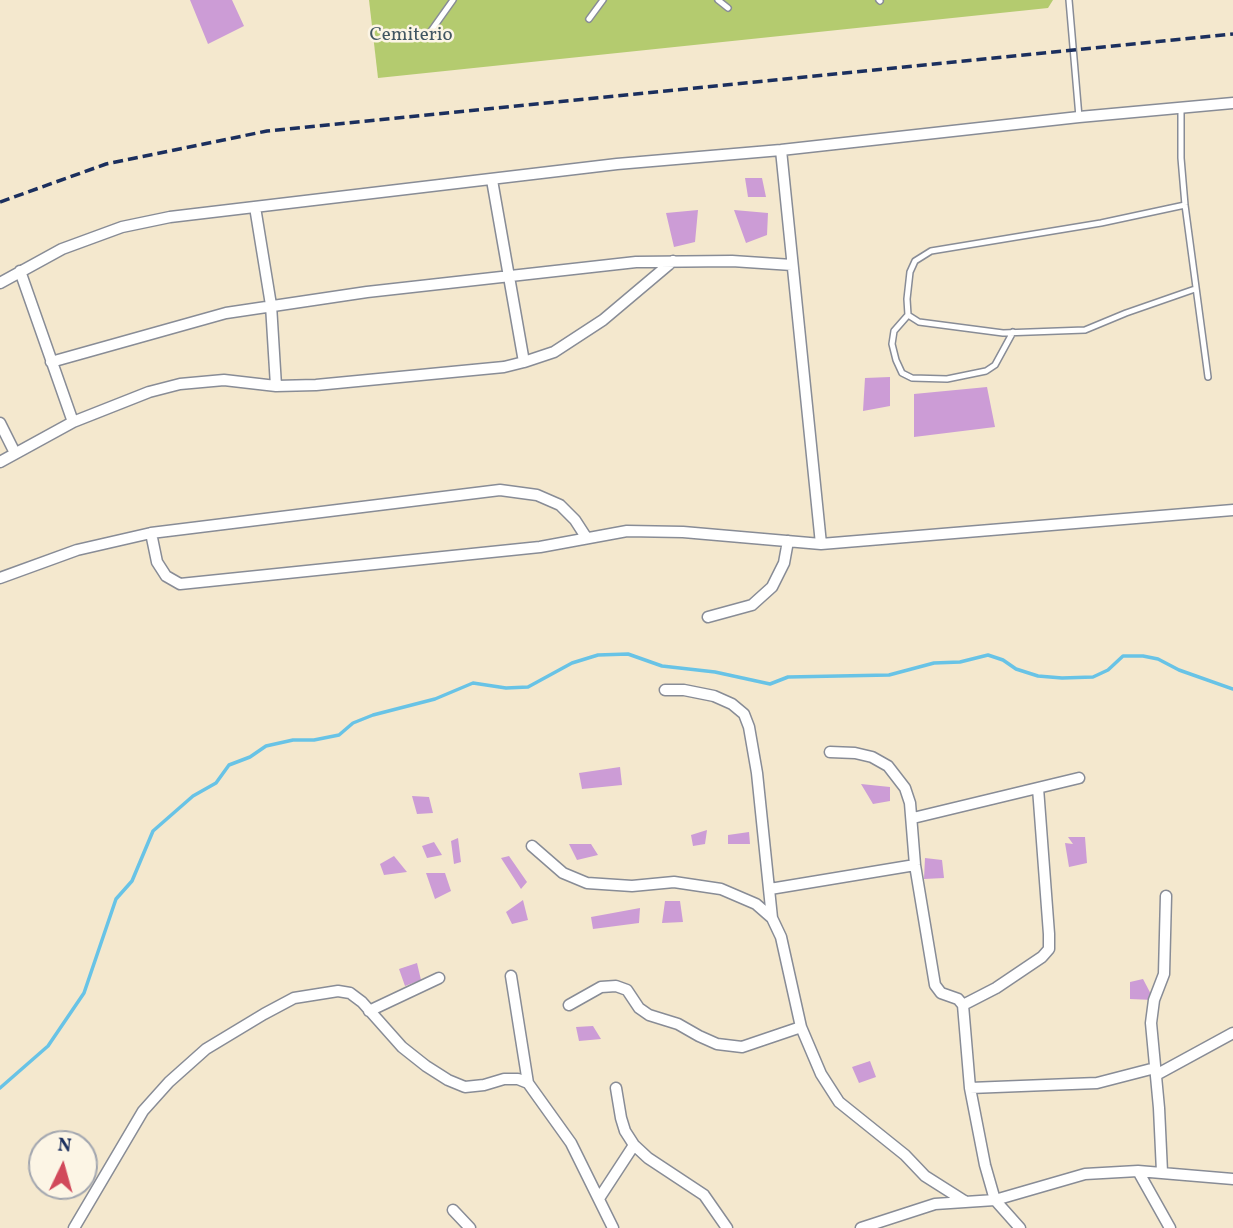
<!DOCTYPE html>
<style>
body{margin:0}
#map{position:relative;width:1233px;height:1228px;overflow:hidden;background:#f4e8ce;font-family:Vollkorn,serif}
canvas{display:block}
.north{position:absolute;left:28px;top:1130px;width:70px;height:70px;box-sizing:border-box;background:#fcf5e5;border:2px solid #a2a6af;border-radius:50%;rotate:5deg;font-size:19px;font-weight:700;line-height:28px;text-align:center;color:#1b2f5e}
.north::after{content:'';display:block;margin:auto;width:24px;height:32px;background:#d1495b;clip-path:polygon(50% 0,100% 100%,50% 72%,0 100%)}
</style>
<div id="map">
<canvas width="1233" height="1228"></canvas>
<div class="north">N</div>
</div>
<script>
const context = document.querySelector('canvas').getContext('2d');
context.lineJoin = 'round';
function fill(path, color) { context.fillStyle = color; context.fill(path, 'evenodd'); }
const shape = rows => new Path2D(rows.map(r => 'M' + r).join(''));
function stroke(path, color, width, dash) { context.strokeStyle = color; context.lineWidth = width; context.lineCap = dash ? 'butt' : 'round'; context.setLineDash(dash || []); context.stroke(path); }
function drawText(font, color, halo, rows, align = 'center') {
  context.font = font + ' Vollkorn,serif'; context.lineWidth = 5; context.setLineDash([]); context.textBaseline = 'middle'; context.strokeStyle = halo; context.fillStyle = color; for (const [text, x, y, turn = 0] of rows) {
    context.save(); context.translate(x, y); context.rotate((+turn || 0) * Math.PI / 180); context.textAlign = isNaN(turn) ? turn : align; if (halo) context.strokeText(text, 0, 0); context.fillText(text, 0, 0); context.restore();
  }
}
fill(shape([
 [369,0,1053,0,1048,8,378,78]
]), '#b4cb6f');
stroke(shape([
 [0,1088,48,1046,84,993,116,899,132,881,153,831,193,796,216,783,229,765,250,757,266,746,293,740,314,740,339,735,353,723,373,715,435,699,473,683,506,688,528,687,572,663,598,655,628,654,662,666,715,672,770,684,788,677,889,675,934,663,960,662,988,655,1003,660,1016,669,1038,676,1062,678,1093,677,1108,670,1123,656,1143,656,1158,659,1179,670,1233,689]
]), '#68c3e6', 3.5);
fill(shape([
 [190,0,232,0,244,26,208,44],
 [745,178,762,178,766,197,748,197],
 [698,210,695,242,674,247,666,213],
 [734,210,768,213,767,235,746,243],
 [890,377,890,406,863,411,865,378],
 [987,387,995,427,914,437,914,394],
 [620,767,622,785,582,789,579,773],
 [861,784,890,787,890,801,873,804],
 [412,796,429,797,433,813,417,814],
 [707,830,705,844,693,846,691,835],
 [749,832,750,844,728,844,728,835],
 [1068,837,1085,837,1087,863,1069,867,1065,843,1073,844],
 [458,838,461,862,454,864,451,841],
 [434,842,442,855,427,858,422,846],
 [569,844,591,844,598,855,577,860],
 [394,856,407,872,384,875,380,864],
 [509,856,527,882,521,889,501,858],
 [925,858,942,860,944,878,924,879],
 [426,873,445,873,451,891,435,899],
 [523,900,528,920,512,924,506,912],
 [665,901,680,901,683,922,662,923],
 [640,908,639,923,593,929,591,917],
 [417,963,421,980,405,986,399,969],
 [1143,979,1154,1000,1130,999,1130,982],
 [593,1026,601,1039,579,1041,576,1027],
 [870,1061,876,1077,859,1083,852,1067]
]), '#cc9cd6');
const service = shape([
 [718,0,728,8],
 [879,0,880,1],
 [1069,0,1079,117],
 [589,19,603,0],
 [426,38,453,0],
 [1181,108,1181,158,1185,205,1208,377],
 [1185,205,1101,223,931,251,915,261,910,272,907,299,908,315,919,322,1003,333,1085,330,1126,313,1195,289],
 [908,315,894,331,892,344,896,360,902,373,912,378,947,379,986,371,995,365,1013,332]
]);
const minor = shape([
 [781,150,821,544],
 [492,180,524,362],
 [255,207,271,305,276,386],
 [20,271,73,422],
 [0,283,62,249,122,227,170,217,617,164,781,150,1079,117,1233,103],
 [51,362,226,313,367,292,636,262,732,261,792,265],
 [0,423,15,453],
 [0,462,73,422,149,392,180,384,224,380,276,386,316,385,504,367,524,362,554,352,603,320,673,261],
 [151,533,157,562,166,576,180,584,540,547,627,531,683,532,821,544,1233,510],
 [0,578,77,550,151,533,500,490,537,495,560,505,575,520,586,537],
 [708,617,752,605,772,587,784,563,788,541],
 [665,690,684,690,714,696,732,704,744,714,749,727,757,773,772,918],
 [830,752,855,753,872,757,888,766,905,788,910,803,915,865,935,985,941,993,958,999,963,1005,970,1088,985,1165,995,1200,1020,1228],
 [913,818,1079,778],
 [532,846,563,873,587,883,632,886,674,882,721,889,756,904,772,918,781,937,801,1027,821,1074,839,1102,905,1155,925,1176,966,1202],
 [770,889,915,865],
 [511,976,528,1083],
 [569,1005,601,987,616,986,627,990,639,1008,649,1015,678,1024,699,1036,717,1044,742,1047,801,1027],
 [963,1005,996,988,1042,957,1049,949,1049,934,1038,788],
 [369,1011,439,978],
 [1156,1075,1233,1033],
 [616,1088,621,1118,625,1131,634,1145,648,1158,704,1195,727,1228],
 [970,1088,1097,1083,1155,1068],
 [1138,1171,1170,1228],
 [1162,1172,1159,1108,1151,1023,1154,1000,1164,974,1166,896],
 [600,1197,634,1145],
 [453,1210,470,1228],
 [74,1228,143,1111,169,1082,206,1049,264,1014,294,998,338,991,350,993,362,1002,402,1047,426,1066,448,1080,465,1087,484,1085,504,1079,518,1079,528,1083,571,1143,613,1228],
 [861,1228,935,1204,995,1200,1085,1174,1138,1171,1233,1179]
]);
stroke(service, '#888c96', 8);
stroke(minor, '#888c96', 13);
stroke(service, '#fff', 5);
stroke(minor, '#fff', 10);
stroke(shape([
 [0,202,106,164,267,131,1233,34]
]), '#1b2f5e', 3.5, [10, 5]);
drawText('19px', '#415662', '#fcf5e5', [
 ["Cemiterio",411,37]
]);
</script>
